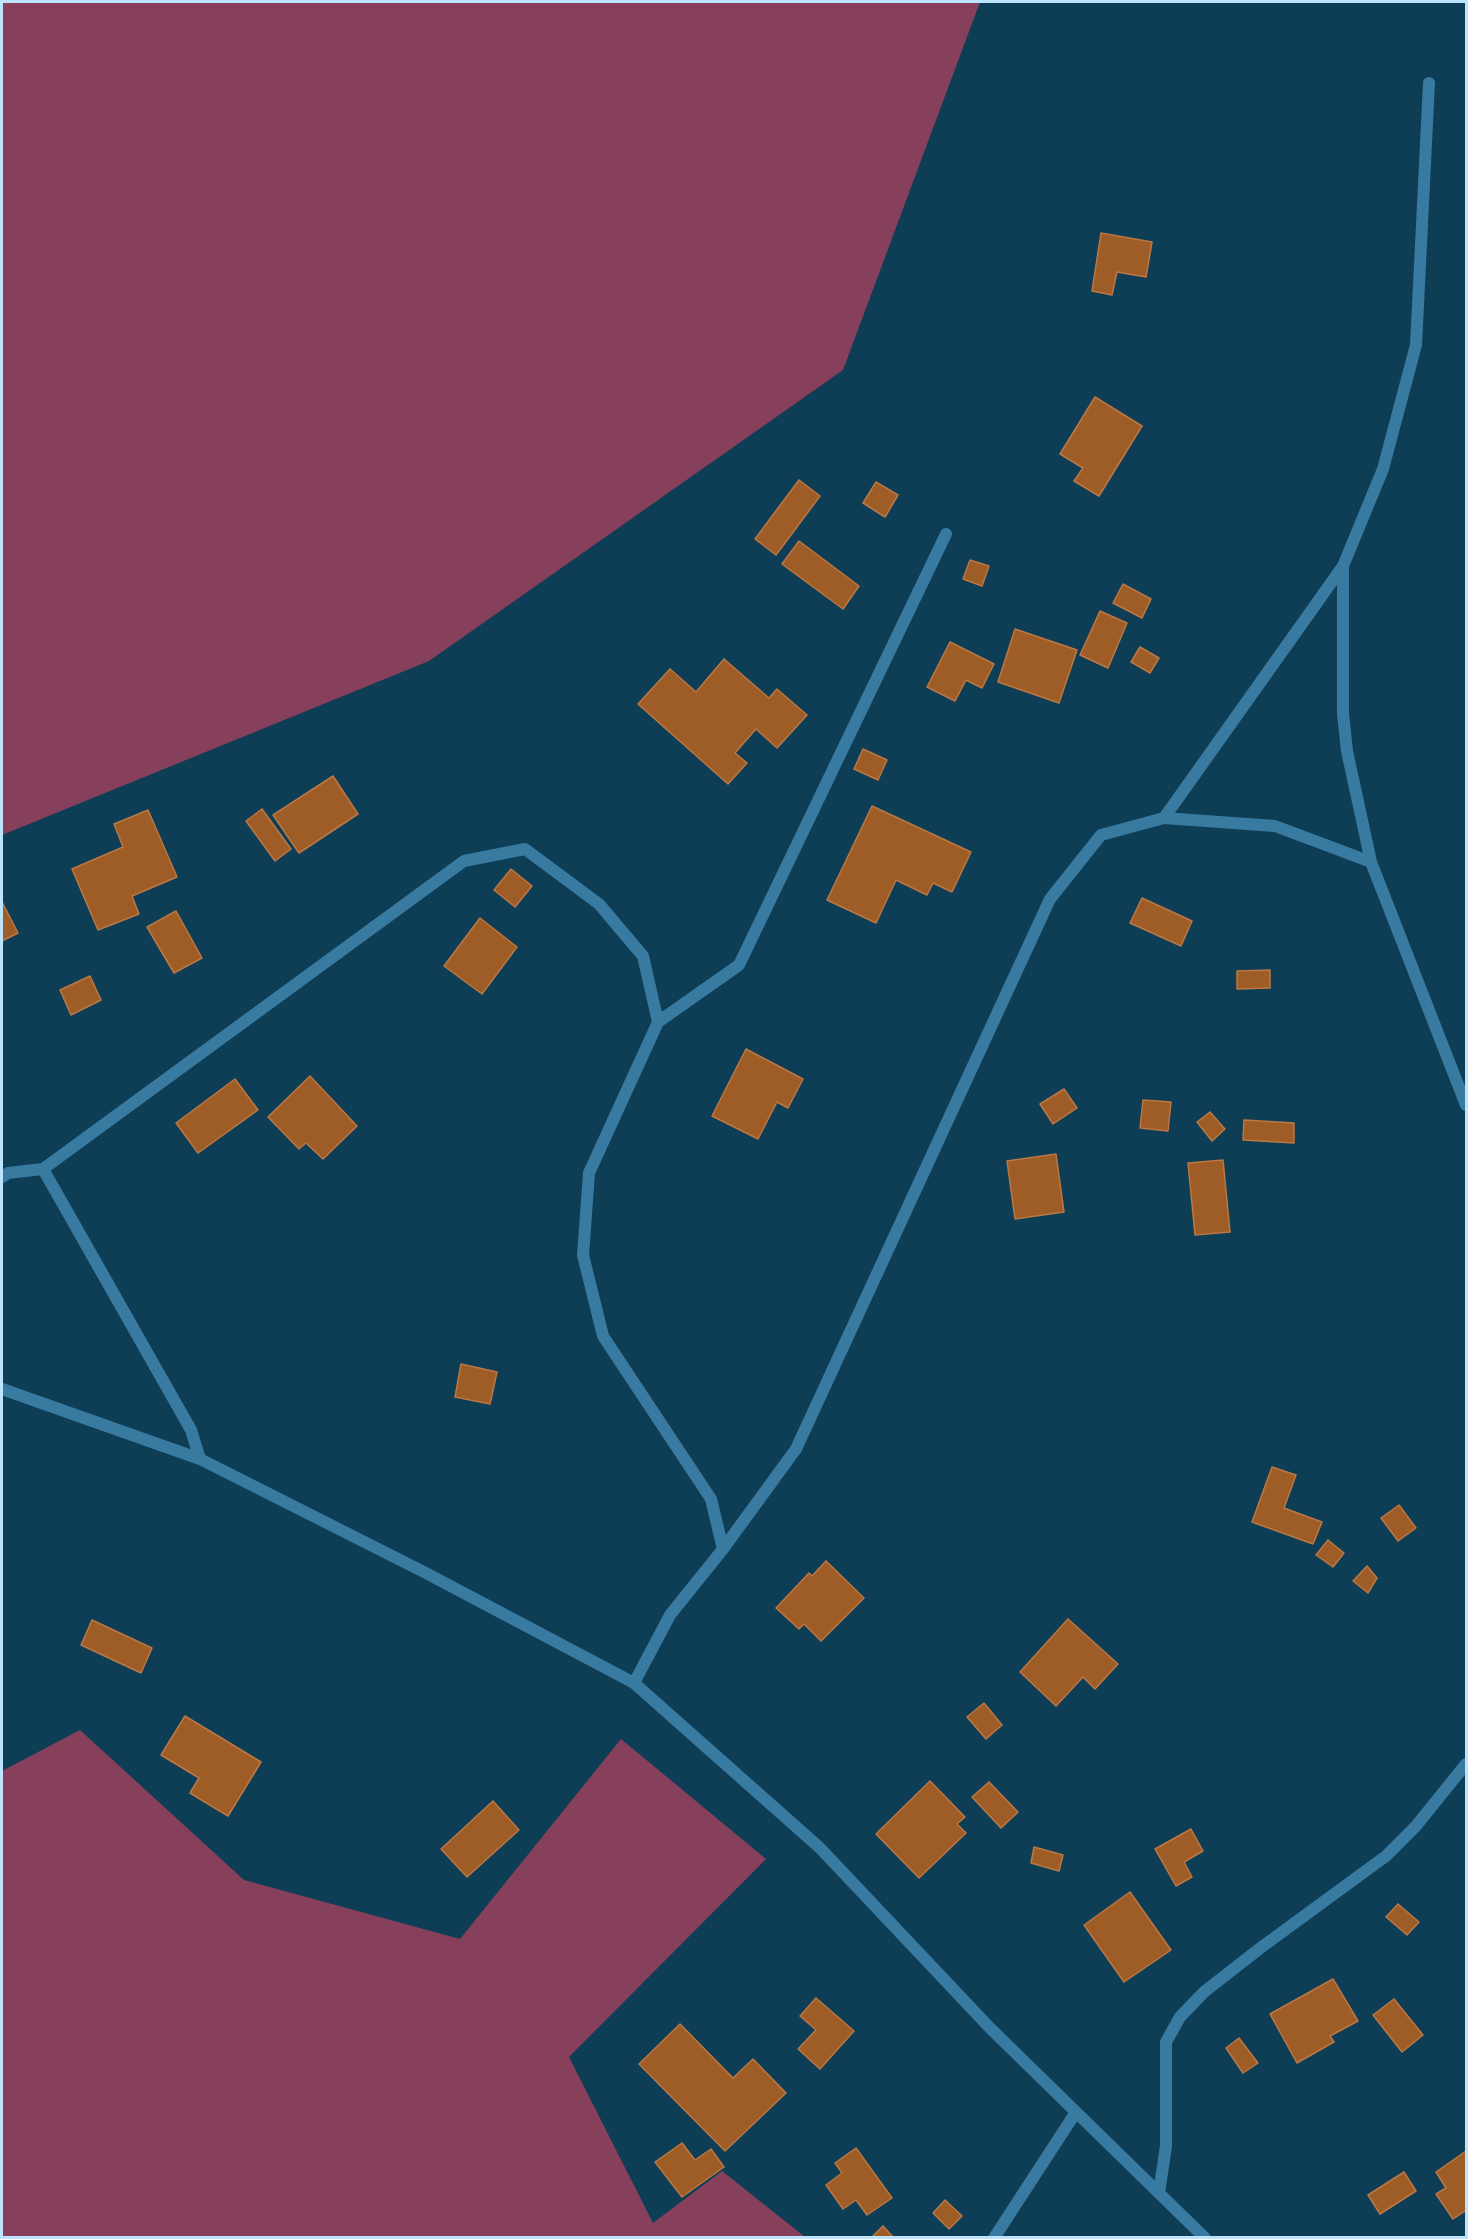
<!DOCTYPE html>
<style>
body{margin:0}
#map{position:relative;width:1468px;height:2239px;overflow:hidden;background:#0e3d56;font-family:Cabin,sans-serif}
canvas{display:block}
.frame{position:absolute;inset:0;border:3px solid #bce4fe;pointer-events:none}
</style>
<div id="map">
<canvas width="1468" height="2239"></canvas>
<div class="frame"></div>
</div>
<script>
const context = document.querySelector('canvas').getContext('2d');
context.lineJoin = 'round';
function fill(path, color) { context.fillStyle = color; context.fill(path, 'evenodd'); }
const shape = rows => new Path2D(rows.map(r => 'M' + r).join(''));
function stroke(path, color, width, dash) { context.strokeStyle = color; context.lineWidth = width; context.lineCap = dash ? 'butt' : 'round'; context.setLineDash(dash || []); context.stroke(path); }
fill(shape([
 [2,2,980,2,843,370,429,661,2,835],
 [80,1730,244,1880,460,1939,621,1739,766,1859,569,2057,653,2223,722,2171,805,2237,2,2237,2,1771]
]), '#87405c');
const building = shape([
 [1101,233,1152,242,1146,277,1117,272,1112,295,1092,291,1101,233],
 [1095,397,1142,426,1099,496,1074,481,1083,468,1060,454,1095,397],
 [799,480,820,496,776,555,755,539,799,480],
 [876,482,898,495,885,517,863,503,876,482],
 [799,541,859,586,843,609,782,564,799,541],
 [970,560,989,566,982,586,963,579,970,560],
 [1123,584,1151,599,1142,618,1113,603,1123,584],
 [1100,611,1127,623,1108,668,1080,655,1100,611],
 [1015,629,1077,650,1059,703,998,682,1015,629],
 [950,642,994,664,982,688,966,680,955,701,927,687,950,642],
 [1140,647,1159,658,1150,673,1131,662,1140,647],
 [724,659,769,698,777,689,807,715,777,748,756,729,735,753,747,763,728,784,638,704,670,669,696,692,724,659],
 [863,749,887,760,878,780,854,769,863,749],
 [333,776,358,814,299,853,273,815,333,776],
 [872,806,971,852,952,892,933,883,927,895,896,880,876,923,827,900,872,806],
 [262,809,291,849,275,861,246,821,262,809],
 [148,810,177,877,132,896,139,914,98,930,72,869,123,847,114,824,148,810],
 [511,869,532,886,515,907,494,890,511,869],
 [1142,898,1192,921,1181,946,1130,923,1142,898],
 [2,902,18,933,2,941,2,902],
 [176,911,202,958,174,973,147,927,176,911],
 [480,918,517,947,482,994,444,966,480,918],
 [1270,970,1270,988,1237,989,1237,971,1270,970],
 [90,976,101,1000,71,1015,60,990,90,976],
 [746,1049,803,1079,788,1108,777,1102,758,1139,712,1116,746,1049],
 [310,1076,357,1126,323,1159,306,1143,299,1149,268,1117,310,1076],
 [235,1079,258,1110,198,1153,176,1123,235,1079],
 [1064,1089,1077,1108,1053,1124,1040,1104,1064,1089],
 [1143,1100,1171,1102,1168,1131,1140,1128,1143,1100],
 [1210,1112,1225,1129,1212,1141,1197,1122,1210,1112],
 [1244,1120,1294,1123,1294,1143,1243,1140,1244,1120],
 [1056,1154,1064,1212,1015,1219,1007,1161,1056,1154],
 [1223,1160,1230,1232,1195,1235,1188,1163,1223,1160],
 [461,1364,497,1372,490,1404,455,1397,461,1364],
 [1272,1467,1296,1475,1284,1508,1322,1522,1313,1544,1252,1522,1272,1467],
 [1399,1505,1416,1528,1398,1541,1381,1518,1399,1505],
 [1328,1540,1344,1553,1333,1567,1316,1555,1328,1540],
 [826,1561,864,1598,821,1641,804,1624,799,1629,776,1608,809,1573,812,1576,826,1561],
 [1367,1566,1377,1578,1368,1593,1353,1581,1367,1566],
 [1068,1619,1118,1664,1095,1689,1083,1677,1056,1706,1020,1672,1068,1619],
 [92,1620,152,1648,141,1673,81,1645,92,1620],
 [984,1703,1002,1725,986,1739,967,1717,984,1703],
 [185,1716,261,1762,228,1816,190,1793,199,1778,161,1755,185,1716],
 [930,1781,965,1817,957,1824,966,1833,919,1878,876,1834,930,1781],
 [989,1782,1018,1812,1001,1828,972,1797,989,1782],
 [493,1801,519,1830,467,1877,441,1849,493,1801],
 [1191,1829,1203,1851,1184,1862,1192,1877,1176,1886,1155,1849,1191,1829],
 [1034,1847,1063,1855,1059,1871,1031,1863,1034,1847],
 [1130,1892,1171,1950,1124,1982,1084,1925,1130,1892],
 [1398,1904,1419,1922,1407,1935,1386,1917,1398,1904],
 [1333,1979,1358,2021,1330,2036,1334,2042,1297,2063,1270,2014,1333,1979],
 [816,1998,854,2031,820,2069,798,2049,816,2030,800,2016,816,1998],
 [1394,1999,1423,2035,1402,2052,1373,2015,1394,1999],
 [680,2024,733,2078,753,2059,786,2093,725,2151,639,2064,680,2024],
 [1239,2038,1258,2063,1243,2073,1226,2048,1239,2038],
 [682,2143,695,2160,711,2149,724,2167,682,2197,655,2162,682,2143],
 [856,2148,892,2198,867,2215,856,2200,843,2209,826,2185,842,2173,835,2163,856,2148],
 [1466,2151,1466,2213,1465,2211,1453,2219,1436,2194,1446,2188,1436,2172,1466,2151],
 [1404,2172,1416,2191,1380,2214,1368,2195,1404,2172],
 [945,2200,962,2216,949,2229,933,2213,945,2200],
 [883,2226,894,2238,871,2238,883,2226]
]);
fill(building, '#9e5c26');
stroke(building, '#bc7844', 1.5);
stroke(shape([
 [1343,566,1343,714,1347,751,1371,862],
 [1164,818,1275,826,1371,862,1466,1105],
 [2,1177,8,1173,43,1169],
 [2,1389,200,1459,424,1572,634,1683,820,1848,990,2028,1205,2238],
 [200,1459,191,1430,43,1169,464,861,525,849,599,904,643,956,658,1022],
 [723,1549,711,1499,603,1336,583,1255,589,1173,658,1022,739,965,946,534],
 [634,1683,670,1615,723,1549,796,1449,1050,899,1101,835,1164,818,1343,566,1383,469,1416,345,1429,83],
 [1159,2193,1166,2146,1166,2042,1180,2017,1204,1992,1259,1949,1386,1856,1416,1826,1466,1764],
 [994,2238,1076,2112]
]), '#387aa0', 12);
</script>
